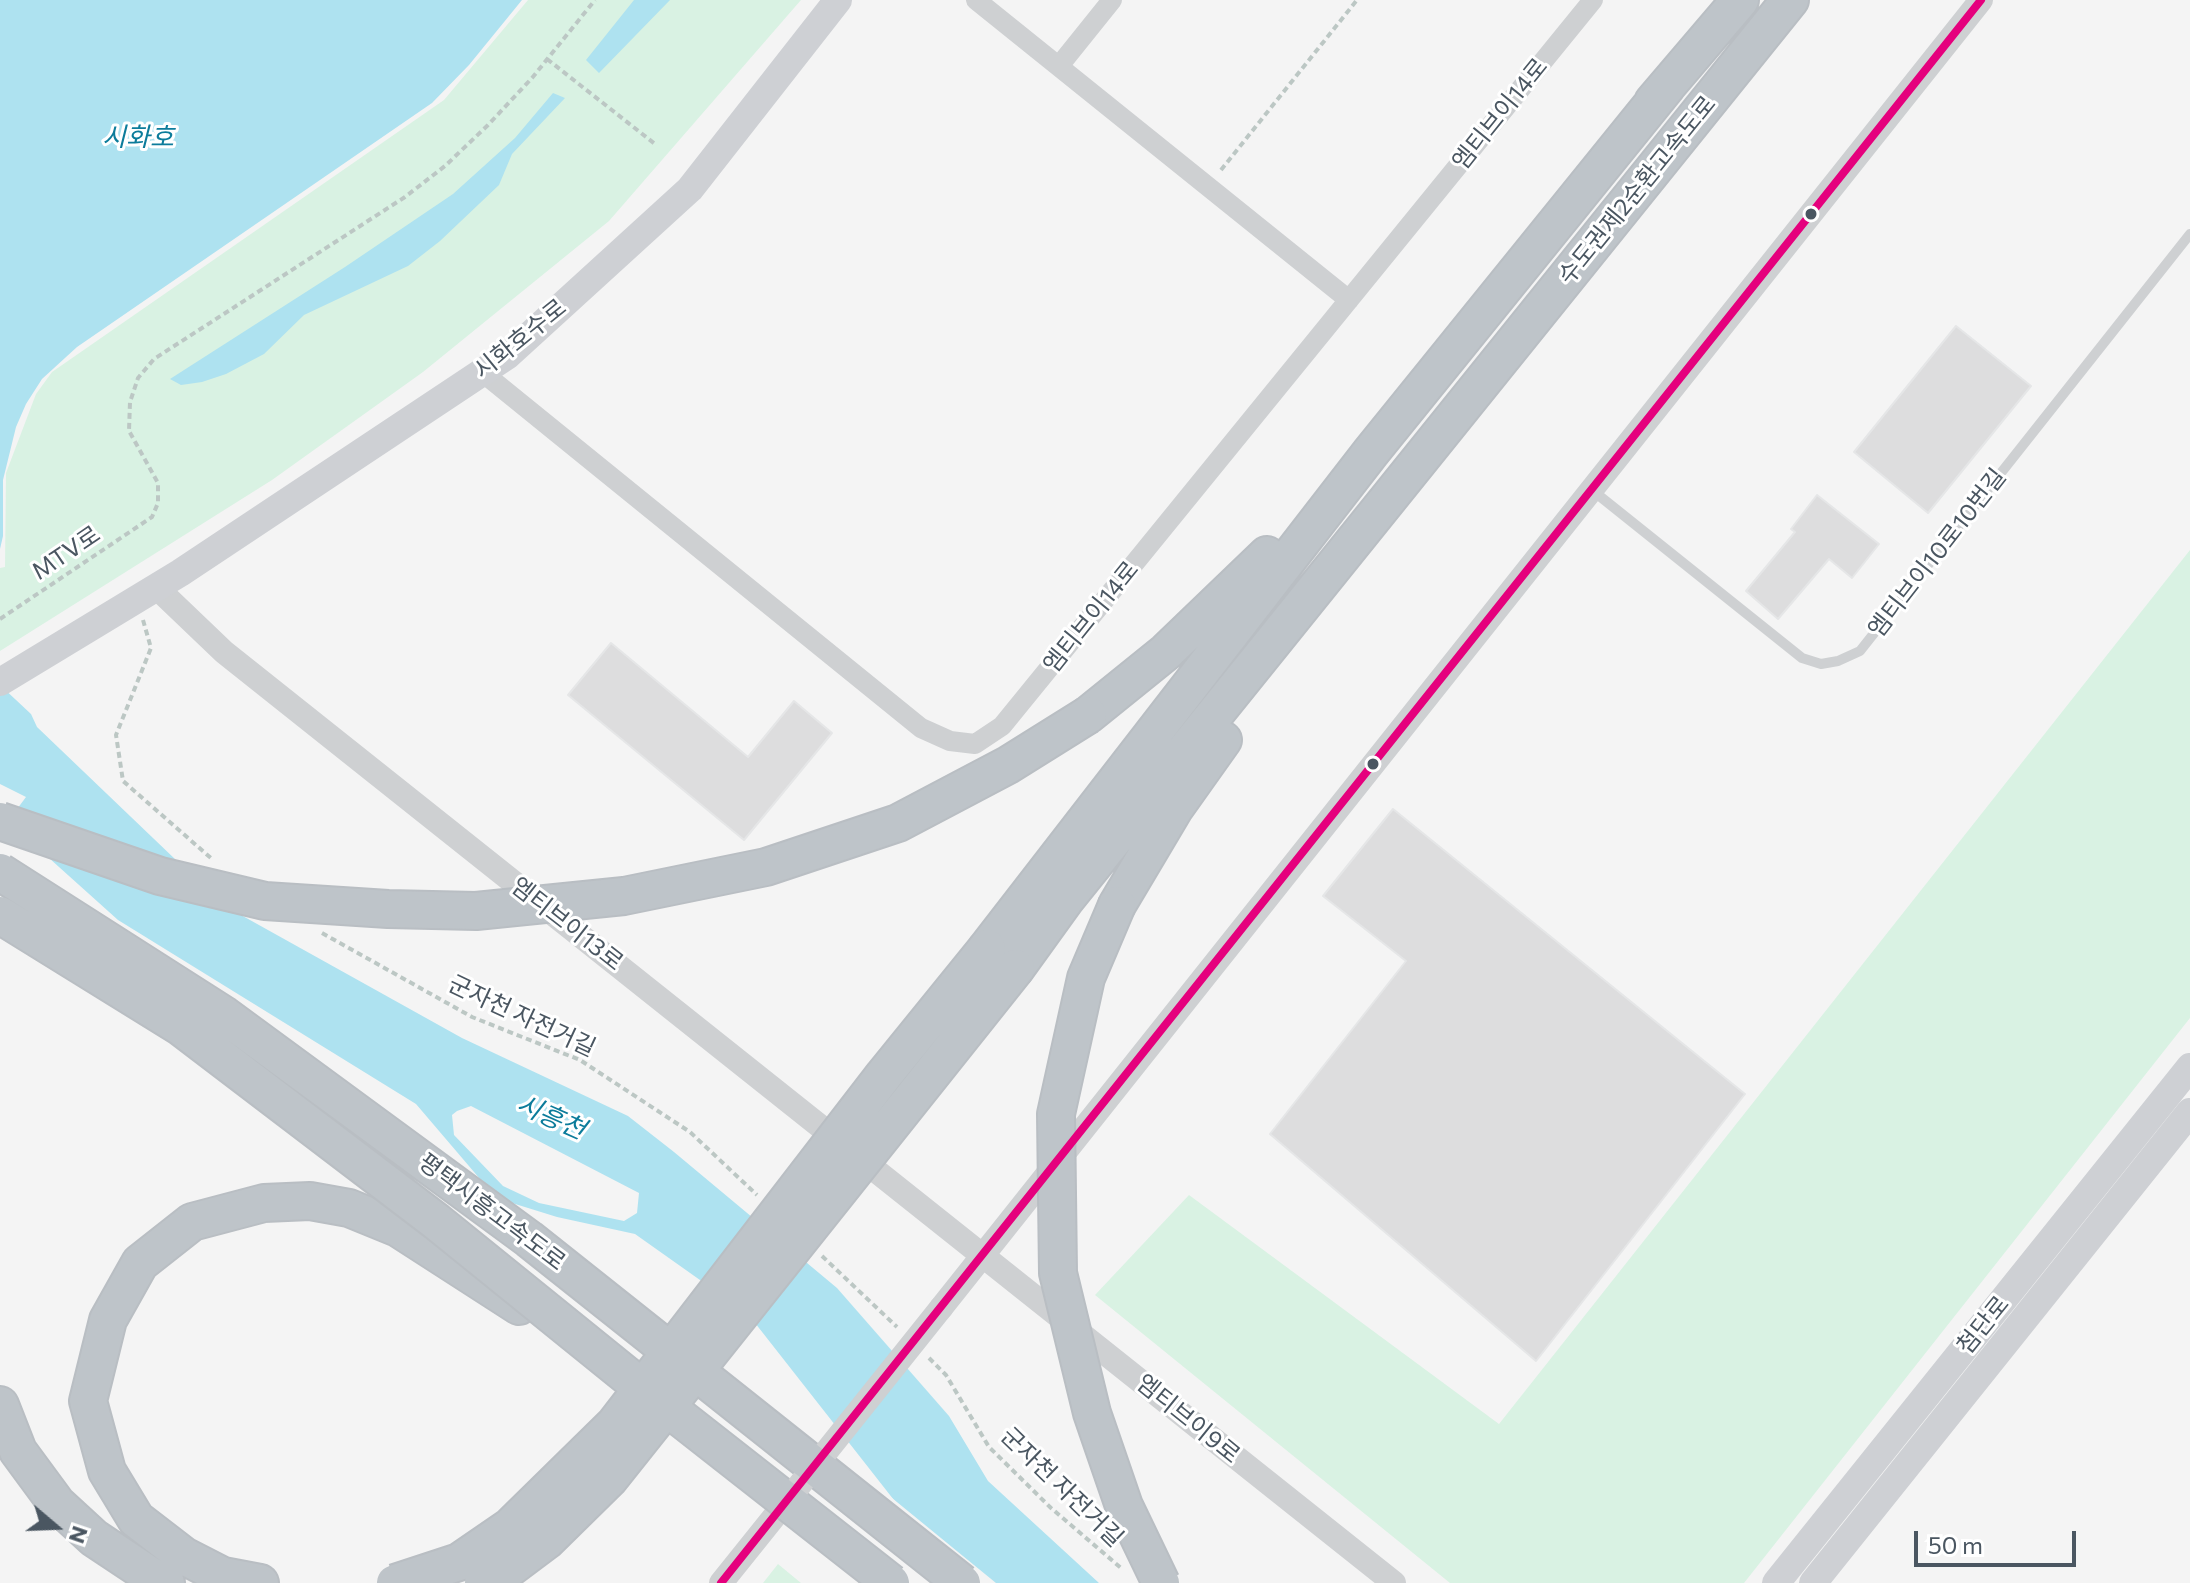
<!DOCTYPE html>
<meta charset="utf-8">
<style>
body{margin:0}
#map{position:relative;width:2190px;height:1583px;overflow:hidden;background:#f4f4f4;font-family:Commissioner,sans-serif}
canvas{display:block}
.north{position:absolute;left:16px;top:1487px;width:80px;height:80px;-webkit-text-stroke:6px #fff;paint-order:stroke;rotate:109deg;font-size:22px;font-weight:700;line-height:32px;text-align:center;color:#4a5661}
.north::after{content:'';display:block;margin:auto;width:28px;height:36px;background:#4a5661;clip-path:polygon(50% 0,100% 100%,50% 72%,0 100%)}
.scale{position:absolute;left:1914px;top:1531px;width:162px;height:36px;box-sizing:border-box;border:4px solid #4a5661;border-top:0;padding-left:10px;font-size:24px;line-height:28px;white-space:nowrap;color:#4a5661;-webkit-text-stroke:6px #fff;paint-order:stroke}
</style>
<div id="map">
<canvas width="2190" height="1583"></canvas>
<div class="north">N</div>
<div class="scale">50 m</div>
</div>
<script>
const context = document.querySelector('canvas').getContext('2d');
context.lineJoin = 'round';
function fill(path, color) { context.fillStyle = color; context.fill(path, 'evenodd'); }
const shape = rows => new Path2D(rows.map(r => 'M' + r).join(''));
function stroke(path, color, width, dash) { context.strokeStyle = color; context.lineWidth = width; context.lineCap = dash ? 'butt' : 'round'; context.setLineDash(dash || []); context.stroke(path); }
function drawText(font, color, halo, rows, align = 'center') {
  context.font = font + ' Commissioner,"Noto Sans KR",sans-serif'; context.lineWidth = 6; context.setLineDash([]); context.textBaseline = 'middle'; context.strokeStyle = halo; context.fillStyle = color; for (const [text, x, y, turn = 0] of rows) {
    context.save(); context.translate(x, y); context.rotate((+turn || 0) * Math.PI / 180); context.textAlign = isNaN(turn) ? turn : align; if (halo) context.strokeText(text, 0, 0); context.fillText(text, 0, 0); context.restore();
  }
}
fill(shape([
 [528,0,801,0,609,221,423,372,272,480,0,651,0,568,5,567,6,473,36,394,52,372,444,100],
 [2190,550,2190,1018,1744,1583,1450,1583,1095,1295,1189,1195,1499,1424],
 [778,1564,801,1583,763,1583]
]), '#d9f2e3');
fill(shape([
 [0,0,522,0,469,65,432,103,77,347,42,379,26,404,16,427,3,480,3,536,0,549],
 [634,0,670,0,599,73,586,60],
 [553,93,565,98,512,154,499,185,440,241,408,266,304,315,264,354,226,374,202,382,181,385,170,379,345,267,453,194,515,138],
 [0,685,31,714,37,727,223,905,462,1038,628,1116,674,1152,837,1288,949,1416,988,1481,1099,1583,959,1583,748,1314,635,1234,557,1217,512,1203,480,1179,416,1104,118,920,0,814],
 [471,1106,639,1193,637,1213,624,1221,539,1203,503,1186,454,1135,452,1115,457,1111]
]), '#aee2f0');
fill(shape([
 [0,784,26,797,6,824,0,819],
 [881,1489,996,1583,954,1583]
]), '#f4f4f4');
const building = shape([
 [1956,326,2031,386,1928,513,1854,452,1956,326],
 [1817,495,1879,544,1852,578,1829,559,1778,619,1746,591,1795,532,1791,529,1817,495],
 [611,643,748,757,794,701,832,733,744,840,568,695,611,643],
 [1393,809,1745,1094,1536,1361,1270,1134,1406,961,1323,896,1393,809]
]);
fill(building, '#ddddde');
stroke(building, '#e5e6e7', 2);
const motorway = shape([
 [1653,102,1740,0],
 [1088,715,1166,652,1267,555],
 [1117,905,1174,809,1223,740],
 [987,948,1371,452,1667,86],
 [1016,968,1065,900,1790,0],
 [0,1405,18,1451,57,1504,94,1538,157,1580,166,1583],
 [260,1583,223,1576,184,1556,136,1519,107,1471,88,1401,108,1320,140,1263,192,1222,264,1203,310,1201,349,1208,398,1228,519,1306]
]);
stroke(motorway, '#b9bec3', 40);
stroke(shape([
 [547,59,655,144],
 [1221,170,1357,0],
 [0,619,152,517,158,503,158,483,129,431,130,402,138,378,154,359,405,197,445,166,488,125,532,78,595,0],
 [143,620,151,648,116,735,123,781,212,859],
 [322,933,472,1017,580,1060,690,1132,757,1195],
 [822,1256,897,1327],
 [929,1358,946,1375,989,1447,1051,1508,1121,1568]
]), '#bcc7c4', 4, [6, 4]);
stroke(shape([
 [1592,490,1802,658,1821,664,1838,661,1860,651,2190,234]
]), '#ced0d2', 10);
stroke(shape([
 [976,0,1349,300],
 [1059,66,1112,0],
 [482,372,921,728,950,741,975,744,1002,726,1593,0]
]), '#ced0d2', 20);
stroke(shape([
 [156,587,224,652,1394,1583],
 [941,1308,1981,0],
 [721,1583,786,1502]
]), '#ced0d2', 24);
stroke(shape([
 [0,682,180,573,508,355,690,189,838,0],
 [1776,1583,2190,1067],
 [1813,1583,2190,1112]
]), '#ced0d4', 28);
stroke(motorway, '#bec4c9', 36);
const motorwayBridge = shape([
 [0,821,160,876,265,901,388,909,476,911,624,896,766,867,898,823,1008,765,1088,715],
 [0,872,224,1015,529,1239,962,1583],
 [1117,905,1086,978,1056,1114,1058,1273,1092,1413,1124,1506,1161,1583],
 [0,915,181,1027,437,1222,636,1383,891,1583],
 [395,1583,459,1562,510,1527,615,1424,884,1075,987,948],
 [483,1583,499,1576,547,1540,609,1479,1016,968]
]);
stroke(motorwayBridge, '#b9bec3', 40, []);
stroke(shape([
 [786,1502,941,1308]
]), '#ced0d2', 24);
stroke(motorwayBridge, '#bec4c9', 36);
stroke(shape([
 [721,1583,1981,0]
]), '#e5007d', 8);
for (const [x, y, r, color] of [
 [1811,214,7,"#4a5661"],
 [1373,764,7,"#4a5661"]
]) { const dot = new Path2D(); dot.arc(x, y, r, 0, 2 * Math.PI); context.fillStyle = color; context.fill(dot); stroke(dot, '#fff', 3); }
drawText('24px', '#4a5661', '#fff', [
 ["엠티브이14로",1500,114,-51],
 ["수도권제2순환고속도로",1637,190,-51],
 ["시화호수로",520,339,-39],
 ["MTV로",66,553,-34],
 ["엠티브이10로10번길",1937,553,-52],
 ["엠티브이14로",1091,617,-51],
 ["엠티브이13로",567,924,38],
 ["군자천 자전거길",522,1016,25],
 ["평택시흥고속도로",492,1212,37],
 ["첨단로",1983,1325,-51],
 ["엠티브이9로",1188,1419,39],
 ["군자천 자전거길",1062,1487,44]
]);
drawText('italic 26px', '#0c7c9b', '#fff', [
 ["시화호",138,137],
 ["시흥천",551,1117,24]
]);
</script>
